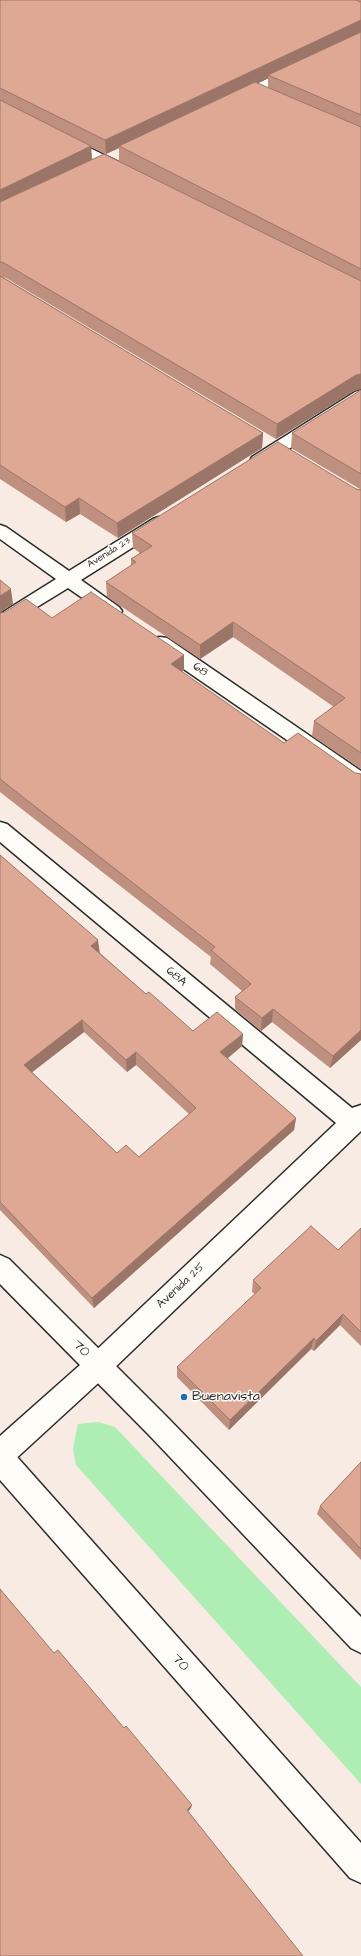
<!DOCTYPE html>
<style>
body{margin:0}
canvas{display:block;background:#f7ebe3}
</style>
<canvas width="361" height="1956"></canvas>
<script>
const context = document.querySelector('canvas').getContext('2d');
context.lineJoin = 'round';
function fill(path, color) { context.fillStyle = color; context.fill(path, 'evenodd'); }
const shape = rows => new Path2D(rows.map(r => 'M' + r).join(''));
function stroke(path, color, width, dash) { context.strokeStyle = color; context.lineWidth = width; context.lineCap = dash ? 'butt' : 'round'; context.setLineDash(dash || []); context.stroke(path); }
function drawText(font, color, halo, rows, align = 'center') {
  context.font = font + ' "Architects Daughter",sans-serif'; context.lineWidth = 3; context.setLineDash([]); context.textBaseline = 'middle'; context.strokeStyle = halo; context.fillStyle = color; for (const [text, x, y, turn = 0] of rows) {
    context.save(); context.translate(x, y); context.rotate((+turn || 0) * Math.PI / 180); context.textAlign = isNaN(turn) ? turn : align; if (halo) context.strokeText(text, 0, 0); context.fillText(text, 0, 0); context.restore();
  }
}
fill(shape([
 [98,1422,115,1427,361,1687,361,1784,76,1465,73,1448,78,1424]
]), '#aeedb4');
const minor = shape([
 [294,66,300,70,298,73,239,102,231,102,229,99,231,96,294,66],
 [65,136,129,167,131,170,129,173,119,173,60,143,59,140,60,137,65,136],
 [361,390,361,402,264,465,258,466,252,465,250,461,252,457,355,392,361,390],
 [159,517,165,519,168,523,165,527,81,580,119,607,122,611,119,615,113,617,107,615,68,588,6,626,0,628,0,614,56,579,0,539,0,525,6,527,69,571,153,519,159,517],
 [160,637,167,638,361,771,361,788,354,786,153,648,151,643,153,638,160,637],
 [0,822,7,824,352,1108,361,1105,361,1131,107,1375,10,1464,0,1468,0,1436,89,1357,336,1123,0,842,0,822]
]);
const secondary = shape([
 [0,1255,9,1259,168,1418,361,1617,361,1653,351,1648,150,1436,0,1284,0,1255],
 [0,1445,10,1449,361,1843,361,1883,350,1878,0,1480,0,1445]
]);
stroke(minor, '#2b2b2b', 3);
stroke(secondary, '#2b2b2b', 3);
fill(minor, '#fdfcf7');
fill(secondary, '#fdfcf7');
fill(shape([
 [0,0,361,0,361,389,354,391,276,439,6,278,3,277,263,433,262,448,118,538,80,514,66,522,0,479],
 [268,78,268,88,257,83],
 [91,147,106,154,119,148,119,161,92,160],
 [361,390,361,769,312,736,314,721,334,707,233,637,200,659,107,597,106,582,131,566,131,559,140,553,133,548,132,533,356,489,360,489,291,448,292,433],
 [0,613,52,618,184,655,184,670,182,672,361,1040,330,1068,272,1022,261,1031,235,1009,235,997,242,991,210,964,211,957,0,792],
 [0,855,100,953,146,994,193,1031,243,1034,242,1046,227,1058,296,1118,294,1130,94,1308,0,1210],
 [84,1032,127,1072,136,1065,189,1114,139,1157,117,1153,32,1072],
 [361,1228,361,1346,340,1325,314,1351,311,1349,229,1430,177,1377,177,1367,255,1294,252,1292,253,1280,338,1250],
 [361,1462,361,1560,317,1514,320,1506]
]), '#bf907f');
fill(shape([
 [361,20,361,34,268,75,268,78,121,147,119,146,119,148,106,154,105,140],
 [91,146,92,161,0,205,0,190],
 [361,374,361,389,354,391,276,439,277,424,356,375],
 [263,433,262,448,118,538,117,523],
 [79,498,80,514,66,522,65,507],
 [11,589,13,604,0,612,0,596],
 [233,622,233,637,200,659,200,645],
 [184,655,184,670,171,679,171,664],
 [98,940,100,954,91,946],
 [273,1009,272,1022,261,1031,262,1018],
 [82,1020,84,1032,26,1077,24,1065],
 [361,1030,361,1040,330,1068,333,1056],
 [243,1034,242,1046,220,1065,220,1052],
 [136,1052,136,1065,127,1072,126,1060],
 [296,1118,294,1130,94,1308,92,1298],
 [343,1314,340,1325,314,1351,316,1341],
 [314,1338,311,1349,229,1430,230,1420],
 [192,1805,191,1808,187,1813,187,1810]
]), '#9b7668');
const building = shape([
 [0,0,356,0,361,2,361,20,105,140,0,88,0,0],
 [361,32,361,115,268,75,361,32],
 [255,82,361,127,361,269,119,146,255,82],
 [0,100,91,146,0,190,0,100],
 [104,154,361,281,361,374,356,375,277,424,4,263,0,262,0,202,104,154],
 [0,276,263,433,117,523,79,498,65,507,0,465,0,276],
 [361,390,361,474,292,433,361,390],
 [278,442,356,489,361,490,361,753,314,721,345,698,233,622,200,645,106,582,136,562,131,559,152,546,132,533,278,442],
 [0,580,11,589,0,596,0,580],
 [91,592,184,655,171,664,284,743,298,733,355,773,361,774,361,1030,333,1056,273,1009,262,1018,235,997,251,984,211,950,215,947,0,779,0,613,5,612,26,599,52,618,91,592],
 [0,855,98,940,91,946,146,994,149,992,193,1031,217,1012,243,1034,220,1052,296,1118,92,1298,0,1202,0,855],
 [82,1020,126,1060,136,1052,196,1108,139,1157,126,1145,117,1153,24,1065,82,1020],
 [311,1226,338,1250,361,1228,361,1332,343,1314,316,1341,314,1338,230,1420,177,1367,261,1288,253,1280,311,1226],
 [361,1462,361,1549,320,1506,361,1462],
 [0,1589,54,1653,58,1650,124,1728,126,1726,192,1805,187,1810,303,1956,0,1956,0,1589]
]);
fill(building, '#dea894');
stroke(building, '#9b7668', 1);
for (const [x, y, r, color] of [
 [184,1397,4,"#1f6fb2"]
]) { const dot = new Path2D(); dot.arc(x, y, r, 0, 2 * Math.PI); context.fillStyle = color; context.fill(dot); stroke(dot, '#fdfcf7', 1.5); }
drawText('10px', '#2b2b2b', '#fdfcf7', [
 ["Avenida 23",109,553,-32]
]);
drawText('12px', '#2b2b2b', '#fdfcf7', [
 ["68",200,670,34],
 ["68A",176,977,40],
 ["Avenida 25",181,1286,-43]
]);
drawText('14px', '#2b2b2b', '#fdfcf7', [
 ["70",81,1349,45],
 ["70",180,1663,48]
]);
drawText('14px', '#2b2b2b', '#fdfcf7', [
 ["Buenavista",192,1397]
], 'left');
</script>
